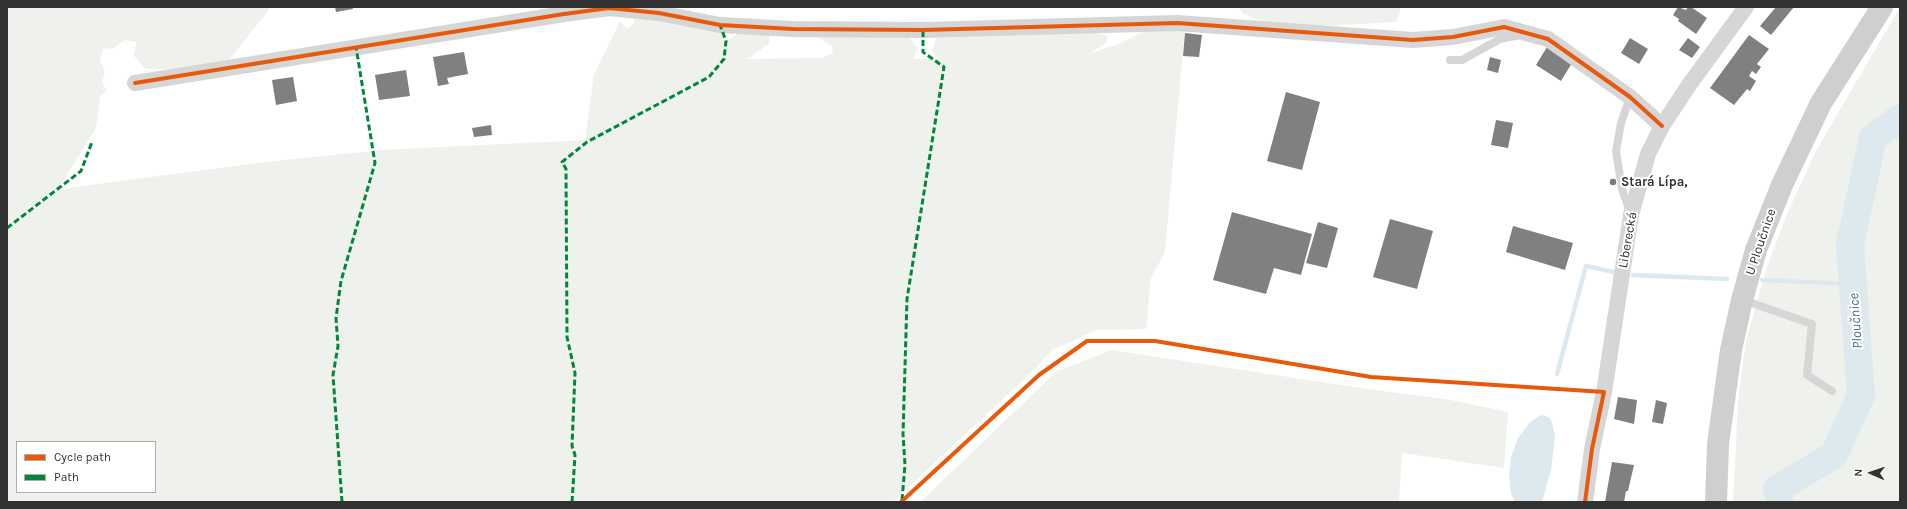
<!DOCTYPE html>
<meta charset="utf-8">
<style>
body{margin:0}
#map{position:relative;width:1907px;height:509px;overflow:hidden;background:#fff;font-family:Karla,sans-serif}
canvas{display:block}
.frame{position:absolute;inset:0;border:8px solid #323232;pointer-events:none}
.legend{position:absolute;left:16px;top:441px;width:140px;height:52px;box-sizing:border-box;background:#fff;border:1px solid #adadad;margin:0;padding:5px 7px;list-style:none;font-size:12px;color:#323232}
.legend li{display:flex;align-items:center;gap:8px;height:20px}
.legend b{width:20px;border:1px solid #adadad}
.north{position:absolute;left:1851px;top:453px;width:40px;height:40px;-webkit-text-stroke:3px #fff;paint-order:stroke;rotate:272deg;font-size:11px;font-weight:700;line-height:16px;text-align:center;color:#323232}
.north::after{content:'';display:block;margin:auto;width:14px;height:18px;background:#323232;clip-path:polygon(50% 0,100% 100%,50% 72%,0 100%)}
</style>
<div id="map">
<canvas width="1907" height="509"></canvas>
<div class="frame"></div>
<ul class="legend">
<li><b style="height:5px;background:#e8590c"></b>Cycle path</li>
<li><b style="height:5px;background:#00873e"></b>Path</li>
</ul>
<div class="north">N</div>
</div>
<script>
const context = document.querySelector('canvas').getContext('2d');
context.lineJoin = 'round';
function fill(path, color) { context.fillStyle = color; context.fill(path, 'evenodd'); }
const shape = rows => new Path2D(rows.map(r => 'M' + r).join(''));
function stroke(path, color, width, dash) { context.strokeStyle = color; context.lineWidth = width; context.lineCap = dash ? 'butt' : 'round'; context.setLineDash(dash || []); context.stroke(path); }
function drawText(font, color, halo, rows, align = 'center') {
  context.font = font + ' Karla,sans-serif'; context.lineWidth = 4; context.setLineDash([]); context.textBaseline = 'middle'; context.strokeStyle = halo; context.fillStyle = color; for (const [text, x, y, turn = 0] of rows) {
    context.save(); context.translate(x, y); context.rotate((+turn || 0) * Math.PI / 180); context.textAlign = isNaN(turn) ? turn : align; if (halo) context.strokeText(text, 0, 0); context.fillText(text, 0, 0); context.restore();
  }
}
fill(shape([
 [7,7,267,7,269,10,229,60,178,69,146,69,133,55,137,42,125,40,114,48,103,49,100,60,105,72,102,82,107,91,100,96,96,128,60,186,15,218,60,189,265,162,381,150,585,140,594,75,620,21,627,29,634,23,634,16,718,30,726,41,745,29,770,30,769,44,747,59,821,58,833,53,832,46,817,37,909,36,916,48,914,59,937,58,932,50,936,38,1095,32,1108,36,1106,43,1088,54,1119,44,1145,31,1185,28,1165,252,1151,278,1146,329,1097,330,1052,350,1037,367,893,502,7,502],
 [17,442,155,442,155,492,17,492],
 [1238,7,1400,7,1400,12,1396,22,1326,26,1269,24,1243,14],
 [1900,7,1900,502,1733,502,1738,402,1746,340,1767,267,1787,214,1816,151],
 [1112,350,1367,389,1446,399,1508,412,1504,468,1402,453,1399,502,920,502,1057,371]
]), '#eff2ec');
fill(shape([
 [1541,415,1549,417,1552,422,1555,437,1551,470,1542,502,1515,502,1511,494,1509,473,1511,457,1518,438,1530,422]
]), '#dde9ef');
stroke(shape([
 [1633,275,1727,279],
 [1762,280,1853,284],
 [1557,374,1586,266,1614,272]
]), '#dde9ef', 4.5);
stroke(shape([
 [1780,502,1777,489,1834,455,1861,395,1850,244,1873,138,1900,118]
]), '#dde9ef', 28);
fill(shape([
 [335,7,352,7,353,9,336,12],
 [1678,7,1686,10,1688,7,1691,7,1707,18,1696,34,1678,21,1679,19,1673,15],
 [1776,7,1794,7,1771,35,1760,26],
 [1185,33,1202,35,1199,57,1183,56],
 [1749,35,1769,49,1757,64,1761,67,1756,74,1752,71,1749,76,1756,81,1750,91,1747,89,1734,105,1710,88],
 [1630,38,1648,49,1639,64,1621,53],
 [1688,38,1700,47,1692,58,1679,50],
 [1547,47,1572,63,1561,81,1536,65],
 [464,52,468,74,447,78,449,84,438,86,433,57],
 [1490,57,1501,60,1498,73,1487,70],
 [406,70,410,96,379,100,375,75],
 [293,77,297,101,276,105,272,80],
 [1286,92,1320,102,1302,170,1267,161],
 [1496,120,1513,123,1508,148,1491,145],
 [491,125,492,135,474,137,472,128],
 [1232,212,1312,234,1301,275,1274,268,1266,294,1213,280],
 [1390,219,1433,231,1417,289,1373,277],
 [1318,222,1338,228,1327,268,1306,263],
 [1513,226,1573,243,1565,270,1506,252],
 [1618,397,1637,400,1634,424,1614,419],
 [1656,400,1667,403,1663,424,1652,422],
 [1612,462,1634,465,1628,491,1626,491,1624,502,1605,502]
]), '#808080');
stroke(shape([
 [1450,60,1462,60,1500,39,1520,35],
 [1630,97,1621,123,1616,151,1622,189,1630,212],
 [1743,300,1812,324,1807,375,1832,391]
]), '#d6d6d6', 8);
stroke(shape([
 [135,83,564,14,609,8,659,13,720,25,793,29,923,30,1177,23,1413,40,1453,37,1504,27,1548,39,1630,97,1662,126],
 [1585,502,1592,449,1604,392,1631,215,1648,154,1662,126,1689,85,1746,7]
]), '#d6d6d6', 16);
stroke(shape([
 [1716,502,1718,444,1731,350,1742,300,1756,250,1782,185,1821,103,1882,7]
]), '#cfcfcf', 22);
stroke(shape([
 [7,228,81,171,92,142],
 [902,500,905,465,903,434,907,299,944,67,923,52,923,30],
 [342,502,333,375,338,346,336,318,341,281,375,163,356,47],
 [572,502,575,455,572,446,575,373,567,337,566,169,562,162,587,142,709,77,724,59,726,41,720,25]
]), '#00873e', 3, [6, 3]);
stroke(shape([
 [135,83,564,14,609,8,659,13,720,25,793,29,923,30,1177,23,1413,40,1453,37,1504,27,1548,39,1630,97,1662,126],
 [901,502,1039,375,1087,341,1155,341,1371,377,1604,392,1592,449,1585,502]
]), '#e8590c', 4);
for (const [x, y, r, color] of [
 [1613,182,4,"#7a7a7a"]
]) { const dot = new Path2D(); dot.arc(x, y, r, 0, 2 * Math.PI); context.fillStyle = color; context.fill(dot); stroke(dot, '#fff', 1.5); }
drawText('bold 13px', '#323232', '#fff', [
 ["Stará Lípa,",1621,182]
], 'left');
drawText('13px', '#323232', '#fff', [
 ["Liberecká",1628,240,-80],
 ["U Ploučnice",1761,242,-71]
]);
drawText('italic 14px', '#47748d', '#fff', [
 ["Ploučnice",1856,321,-94]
]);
</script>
